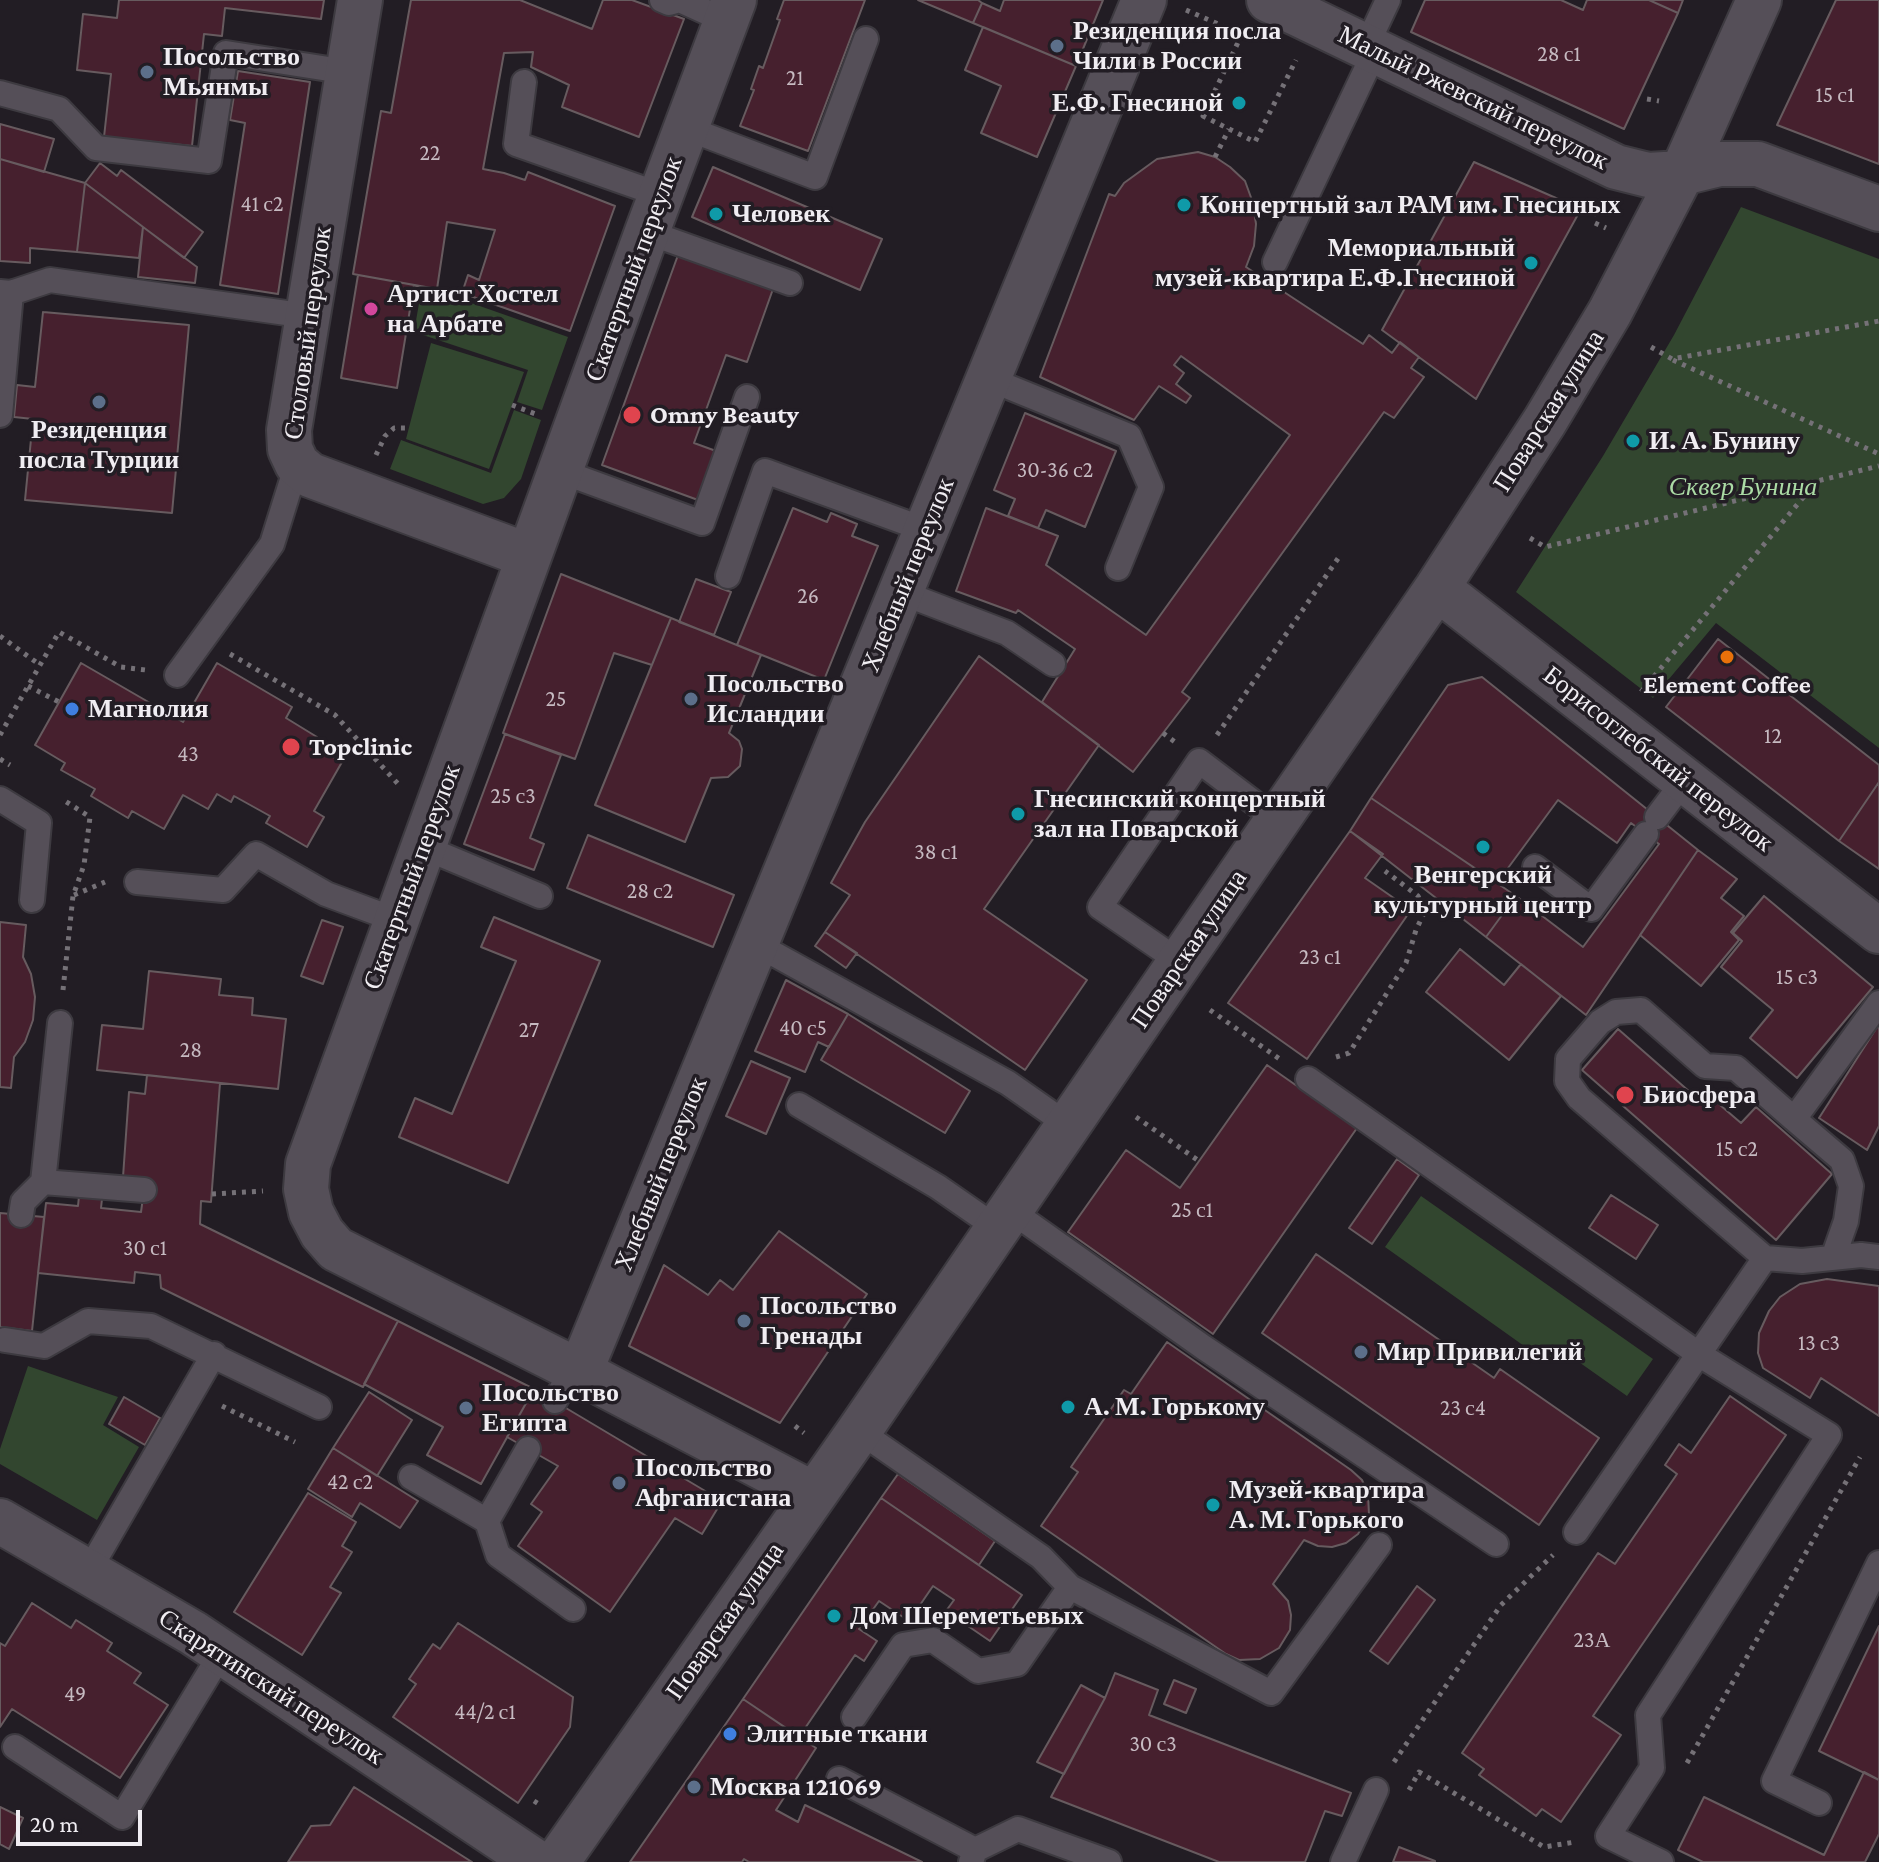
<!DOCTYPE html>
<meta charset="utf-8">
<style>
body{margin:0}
#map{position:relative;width:1879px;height:1862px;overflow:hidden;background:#221d24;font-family:"Crimson Pro",serif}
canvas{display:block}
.scale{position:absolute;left:16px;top:1810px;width:126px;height:36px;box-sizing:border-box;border:4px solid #f0edf2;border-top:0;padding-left:10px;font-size:24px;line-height:28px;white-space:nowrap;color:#f0edf2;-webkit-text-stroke:6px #221d24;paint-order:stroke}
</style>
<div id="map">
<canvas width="1879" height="1862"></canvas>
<div class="scale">20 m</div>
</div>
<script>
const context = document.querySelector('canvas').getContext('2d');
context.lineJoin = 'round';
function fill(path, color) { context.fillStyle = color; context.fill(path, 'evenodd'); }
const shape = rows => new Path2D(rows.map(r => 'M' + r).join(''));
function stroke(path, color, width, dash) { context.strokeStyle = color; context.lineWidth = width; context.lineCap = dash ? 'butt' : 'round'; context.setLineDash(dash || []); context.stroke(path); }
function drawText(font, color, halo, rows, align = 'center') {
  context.font = font + ' "Crimson Pro",serif'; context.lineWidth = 7; context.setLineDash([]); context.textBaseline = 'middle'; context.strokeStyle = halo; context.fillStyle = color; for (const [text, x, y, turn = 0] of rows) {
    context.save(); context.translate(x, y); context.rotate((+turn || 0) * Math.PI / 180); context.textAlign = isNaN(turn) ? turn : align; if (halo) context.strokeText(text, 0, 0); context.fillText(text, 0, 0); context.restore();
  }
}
fill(shape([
 [1741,207,1879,259,1879,748,1716,623,1653,698,1516,592,1603,456,1674,335],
 [421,292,457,298,568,337,542,410,517,402,528,370,414,332],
 [431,343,524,372,489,469,406,439],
 [514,410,541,420,521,479,504,498,483,504,390,469,401,440,491,473],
 [1421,1196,1653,1359,1627,1396,1559,1348,1548,1363,1385,1247],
 [28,1366,118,1397,103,1425,139,1447,97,1520,0,1464,0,1449]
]), '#32462f');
const building = shape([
 [119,0,324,0,321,19,225,8,222,36,204,34,192,146,104,137,111,74,77,70,83,14,117,18,119,0],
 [411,0,520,0,592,29,603,0,632,0,684,19,639,137,562,107,569,85,531,67,533,52,504,53,483,169,504,173,525,180,528,172,615,206,570,331,462,293,468,275,479,280,495,230,447,222,437,289,353,274,381,111,391,113,411,0],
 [784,0,865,0,808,151,740,126,754,90,751,89,759,66,763,68,780,20,777,19,784,0],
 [918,0,978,0,982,3,973,23,918,0],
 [1004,0,1103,0,1076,66,973,23,982,3,1000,11,1004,0],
 [1425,0,1561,0,1583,10,1587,0,1649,0,1678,13,1624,129,1411,32,1425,0],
 [1649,0,1683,0,1678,13,1649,0],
 [1836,0,1879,0,1879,164,1777,125,1836,0],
 [983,27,1076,66,1037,157,981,133,1001,86,965,70,983,27],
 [238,71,310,82,278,294,220,285,245,123,230,120,238,71],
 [0,124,54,139,44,172,0,159,0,124],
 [1198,152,1215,157,1230,167,1245,181,1253,203,1256,224,1254,246,1246,267,1363,344,1369,335,1392,353,1400,342,1419,357,1411,368,1424,377,1394,418,1384,412,1182,692,1190,698,1133,772,1042,702,1075,649,1018,610,1016,613,956,591,986,508,1058,536,1046,565,1146,635,1290,435,1181,356,1174,365,1184,373,1176,384,1191,396,1186,403,1159,386,1134,420,1040,377,1109,194,1115,196,1124,183,1157,159,1198,152],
 [0,159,85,183,77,252,30,248,30,263,0,261,0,159],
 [1474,162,1581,209,1476,399,1382,330,1474,162],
 [100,163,117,176,121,170,203,232,184,258,85,183,100,163],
 [713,167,882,239,860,290,692,217,713,167],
 [85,183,143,227,139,258,77,252,85,183],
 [143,227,197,267,195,283,138,277,143,227],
 [678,255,773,289,747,362,726,355,694,443,716,451,698,500,602,465,678,255],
 [358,275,414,285,397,388,341,378,358,275],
 [43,312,189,325,172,513,25,500,33,419,14,417,17,385,35,387,43,312],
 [1025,413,1116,451,1085,527,1046,510,1038,528,1008,516,1015,499,994,490,1025,413],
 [793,508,827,522,831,513,857,524,852,536,878,546,824,680,737,645,793,508],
 [561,574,671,618,652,665,614,653,575,759,503,733,561,574],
 [696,579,731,592,714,635,679,622,696,579],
 [671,618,761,655,729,733,739,741,742,749,740,766,728,777,711,778,685,842,595,805,671,618],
 [1718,639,1879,765,1879,782,1839,841,1666,707,1718,639],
 [979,656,1099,745,984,909,1087,980,1025,1070,825,932,850,895,831,883,865,822,979,656],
 [81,663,183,722,217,663,292,707,286,718,317,737,312,745,342,762,314,811,324,817,307,847,266,823,270,816,234,796,231,802,217,794,208,809,183,795,164,829,132,811,128,818,91,796,95,789,61,770,65,763,35,745,81,663],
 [1482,677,1698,850,1586,1015,1486,937,1516,896,1583,947,1659,844,1631,823,1617,843,1558,800,1497,883,1371,798,1448,685,1482,677],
 [505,734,561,755,530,838,544,844,534,870,464,844,505,734],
 [1879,782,1879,869,1839,841,1879,782],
 [1371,798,1516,896,1486,937,1350,831,1371,798],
 [1350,831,1383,854,1365,878,1411,910,1307,1059,1228,1003,1350,831],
 [588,835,734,895,713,947,567,888,588,835],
 [1698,850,1737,879,1721,898,1744,916,1731,932,1739,940,1701,986,1640,935,1698,850],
 [1764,896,1873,987,1797,1078,1750,1038,1773,1010,1721,967,1742,941,1733,933,1764,896],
 [494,917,600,961,508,1183,399,1137,415,1098,452,1114,516,961,481,947,494,917],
 [322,920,343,927,323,984,301,976,322,920],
 [0,922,26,925,23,957,31,974,35,997,33,1020,25,1042,14,1057,11,1088,0,1087,0,922],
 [825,932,857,953,846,968,815,946,825,932],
 [1460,949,1504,985,1521,964,1561,996,1509,1060,1426,992,1460,949],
 [149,971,221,979,219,995,253,998,252,1015,286,1019,278,1089,97,1070,102,1025,143,1029,149,971],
 [786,980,848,1014,829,1047,818,1042,805,1072,755,1051,786,980],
 [848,1014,970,1091,945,1133,821,1060,848,1014],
 [1879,1024,1879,1126,1867,1150,1819,1118,1879,1024],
 [1618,1029,1707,1107,1713,1099,1741,1123,1756,1107,1832,1174,1776,1240,1582,1070,1618,1029],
 [751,1061,790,1078,766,1134,726,1116,751,1061],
 [1267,1065,1357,1128,1213,1334,1068,1232,1126,1150,1180,1188,1267,1065],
 [147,1075,220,1083,211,1202,201,1201,200,1224,398,1321,363,1387,161,1288,160,1275,135,1272,134,1283,38,1273,46,1203,78,1206,79,1196,102,1199,101,1208,141,1212,144,1190,123,1177,129,1092,145,1094,147,1075],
 [1397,1159,1419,1175,1372,1244,1349,1228,1397,1159],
 [1611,1195,1658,1225,1636,1259,1589,1228,1611,1195],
 [0,1213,44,1217,32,1331,0,1327,0,1213],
 [779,1231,867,1294,780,1423,629,1346,664,1265,708,1295,720,1280,733,1290,779,1231],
 [1316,1254,1494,1378,1500,1369,1599,1438,1539,1525,1262,1333,1316,1254],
 [1827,1279,1879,1286,1879,1416,1821,1378,1810,1398,1763,1368,1758,1353,1759,1333,1769,1311,1780,1297,1800,1284,1827,1279],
 [398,1321,534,1389,481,1484,427,1455,443,1427,364,1384,398,1321],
 [1167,1342,1351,1470,1362,1480,1368,1494,1369,1515,1358,1534,1346,1543,1332,1547,1318,1546,1304,1540,1273,1584,1288,1601,1291,1615,1290,1630,1279,1648,1260,1659,1239,1660,1226,1654,1041,1526,1078,1472,1071,1467,1124,1390,1131,1394,1167,1342],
 [534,1389,722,1501,702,1534,675,1518,610,1612,518,1546,542,1512,531,1504,558,1466,507,1437,534,1389],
 [369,1392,412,1420,377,1476,333,1448,369,1392],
 [1730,1396,1786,1435,1593,1716,1621,1735,1561,1822,1542,1809,1536,1816,1479,1775,1484,1769,1462,1753,1598,1553,1615,1564,1677,1474,1665,1465,1679,1444,1691,1453,1730,1396],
 [124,1397,160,1418,145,1445,109,1424,124,1397],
 [333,1448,418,1501,400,1528,360,1503,352,1517,308,1489,333,1448],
 [898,1474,995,1541,979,1565,881,1498,898,1474],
 [308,1493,356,1522,342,1546,352,1552,330,1587,341,1593,302,1655,234,1612,308,1493],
 [881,1498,1022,1595,990,1641,946,1611,954,1600,933,1586,909,1621,879,1601,859,1629,877,1641,864,1661,855,1655,799,1737,743,1699,881,1498],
 [1417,1586,1435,1600,1388,1664,1370,1651,1417,1586],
 [32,1603,71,1628,76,1620,112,1643,107,1651,141,1673,134,1683,168,1705,120,1778,12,1709,0,1727,0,1643,5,1646,32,1603],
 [458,1623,573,1697,570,1727,518,1803,393,1717,416,1684,409,1679,433,1644,440,1649,458,1623],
 [1879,1626,1879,1780,1819,1751,1879,1626],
 [1115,1673,1158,1690,1149,1715,1351,1793,1342,1816,1325,1811,1305,1862,1219,1862,1051,1797,1105,1698,1115,1673],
 [1174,1680,1196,1689,1186,1713,1164,1704,1174,1680],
 [1081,1685,1105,1698,1064,1774,1037,1762,1081,1685],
 [743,1699,816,1748,776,1810,798,1822,805,1805,922,1862,749,1862,744,1859,742,1862,630,1862,743,1699],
 [1864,1772,1879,1780,1879,1834,1865,1862,1703,1862,1678,1850,1704,1797,1824,1855,1864,1772],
 [354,1787,472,1862,288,1862,311,1826,330,1825,354,1787],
 [0,1807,23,1818,9,1849,0,1844,0,1807],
 [1399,1847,1435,1861,1435,1862,1393,1862,1399,1847]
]);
fill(building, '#46202e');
stroke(building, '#675b5f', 2);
const service = shape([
 [662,0,669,3,680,0,726,21],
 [1366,47,1388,0],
 [524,82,516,144,661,195],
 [0,93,59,109,96,148,209,161,226,53,348,72],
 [686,128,815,177,866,39],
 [647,232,790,283],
 [1275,262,1375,51],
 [0,292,11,293,50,280,308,316],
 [989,379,1129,436,1151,487,1118,568],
 [0,415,11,293],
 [560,471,702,523,747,397],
 [728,576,765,471,926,530],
 [900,592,1007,633,1053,664],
 [177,675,272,544,297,464],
 [0,799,39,823,32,900],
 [1657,817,1685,780],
 [423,847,540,896],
 [1535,867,1591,909,1646,834],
 [137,882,223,890,256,854,326,894,396,920],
 [756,944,1008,1083,1068,1125],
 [1180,962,1100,907,1199,761,1277,820],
 [1308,1079,1700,1355,1829,1435,1648,1715,1652,1768,1608,1836,1661,1862],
 [799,1105,938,1187,997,1228],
 [1794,1119,1842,1160,1851,1186,1846,1221,1833,1258],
 [43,1182,144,1190],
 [1010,1210,1203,1347,1496,1544],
 [21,1215,23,1202,43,1182,60,1023],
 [1765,1258,1579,1098,1567,1081,1568,1059,1600,1022,1616,1012,1641,1010,1705,1066,1736,1068,1794,1119,1879,1003],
 [5,1340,44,1346,88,1321,151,1326,319,1407],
 [555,1401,573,1369],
 [859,1431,1041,1557,1070,1587,1271,1693,1379,1545],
 [411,1477,487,1521,528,1449],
 [487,1521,498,1555,573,1609],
 [1576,1532,1765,1258,1802,1261,1861,1255,1879,1257],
 [88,1572,214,1354],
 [854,1717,903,1645,933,1640,978,1671,1017,1664,1070,1587],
 [15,1747,122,1817,222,1652],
 [839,1779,975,1850],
 [1819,1803,1774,1781,1879,1563],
 [971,1862,975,1850,1018,1829,1109,1862],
 [1343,1862,1376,1790]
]);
const minor = shape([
 [360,0,289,430,290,449,297,464,310,475,529,556],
 [734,0,647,232,308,1164,306,1189,311,1212,322,1233,336,1249,580,1372,813,1494],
 [1269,0,1616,167,1648,175,1682,173,1719,164,1758,164,1879,209],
 [1437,588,1879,931],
 [580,1372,1144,0],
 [0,1521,193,1633,536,1862],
 [557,1862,859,1431,1180,962,1437,588,1545,421,1610,312,1682,173,1759,0]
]);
stroke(service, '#3d3a40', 28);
stroke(minor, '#3d3a40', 48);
stroke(shape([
 [1186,10,1239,33],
 [1242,34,1203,116,1255,142,1296,60],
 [1647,99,1659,101],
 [1215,157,1229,129],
 [1589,204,1597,215],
 [1595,223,1606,228],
 [1651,347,1672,359,1879,321],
 [1673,360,1879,454],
 [512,405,538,415],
 [376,455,385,436,394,428,408,428],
 [1530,538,1545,547,1879,466],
 [0,636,40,665],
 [230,654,335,715,400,786],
 [28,686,59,702],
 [1641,692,1816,482],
 [1163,733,1175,742],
 [0,735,59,632,121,667,146,670],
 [1217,735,1339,557],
 [0,759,10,765],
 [74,895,105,882],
 [63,990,73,896,84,865,90,817,65,801],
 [1210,1010,1281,1060],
 [1336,1057,1349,1053,1406,963,1416,930,1425,911,1418,896,1385,871],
 [1136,1117,1199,1161],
 [212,1194,263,1191],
 [222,1406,295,1442],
 [795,1426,804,1433],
 [1394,1762,1501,1605,1553,1555],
 [1687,1763,1860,1457],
 [1409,1790,1419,1772,1544,1847,1575,1842],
 [534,1801,542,1806]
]), '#757177', 5, [4, 6]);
stroke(service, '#554f58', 24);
stroke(minor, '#554f58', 44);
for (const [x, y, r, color] of [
 [1057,46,8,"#5c6f8a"],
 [147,72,8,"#5c6f8a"],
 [1239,103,8,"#0f9aa8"],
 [1184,205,8,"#0f9aa8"],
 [716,214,8,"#0f9aa8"],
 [1531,263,8,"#0f9aa8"],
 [371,309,8,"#d1479c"],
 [99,402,8,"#5c6f8a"],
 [632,415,10,"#e0444e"],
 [1633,441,8,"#0f9aa8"],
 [1727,657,8,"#e8710a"],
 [691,699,8,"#5c6f8a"],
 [72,709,8,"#3f7fe0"],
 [291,747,10,"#e0444e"],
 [1018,814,8,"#0f9aa8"],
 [1483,847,8,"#0f9aa8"],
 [1625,1095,10,"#e0444e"],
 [744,1321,8,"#5c6f8a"],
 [1361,1352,8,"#5c6f8a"],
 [1068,1407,8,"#0f9aa8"],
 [466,1408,8,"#5c6f8a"],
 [619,1483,8,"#5c6f8a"],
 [1213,1505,8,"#0f9aa8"],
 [834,1616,8,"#0f9aa8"],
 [730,1734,8,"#3f7fe0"],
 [694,1787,8,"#5c6f8a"]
]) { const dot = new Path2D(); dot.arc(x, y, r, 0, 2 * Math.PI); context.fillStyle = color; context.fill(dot); stroke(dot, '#221d24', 3); }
drawText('22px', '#c6bac1', null, [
 ["28 с1",1559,54],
 ["21",795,78],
 ["15 с1",1835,95],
 ["22",430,153],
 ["41 с2",262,204],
 ["30-36 с2",1055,470],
 ["26",808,596],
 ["25",556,699],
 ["12",1773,736],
 ["43",188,754],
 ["25 с3",513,796],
 ["38 с1",936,852],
 ["28 с2",650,891],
 ["23 с1",1320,957],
 ["15 с3",1797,977],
 ["40 с5",803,1028],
 ["27",529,1030],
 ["28",191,1050],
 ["15 с2",1737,1149],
 ["25 с1",1192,1210],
 ["30 с1",145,1248],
 ["13 с3",1819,1343],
 ["23 с4",1463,1408],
 ["42 с2",350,1482],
 ["23А",1592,1640],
 ["49",75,1694],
 ["44/2 с1",485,1712],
 ["30 с3",1153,1744]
]);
drawText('bold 26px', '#f0edf2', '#221d24', [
 ["Резиденция посла",1073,31],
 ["Чили в России",1073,61],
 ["Посольство",163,57],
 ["Мьянмы",163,87],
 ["Е.Ф. Гнесиной",1223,103,"right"],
 ["Концертный зал РАМ им. Гнесиных",1200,205],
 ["Человек",732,214],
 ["Мемориальный",1515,248,"right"],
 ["музей-квартира Е.Ф.Гнесиной",1515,278,"right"],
 ["Артист Хостел",387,294],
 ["на Арбате",387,324],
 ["Omny Beauty",650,415],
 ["Резиденция",99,430,"center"],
 ["посла Турции",99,460,"center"],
 ["И. А. Бунину",1649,441],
 ["Посольство",707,684],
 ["Исландии",707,714],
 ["Element Coffee",1727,685,"center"],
 ["Магнолия",88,709],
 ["Topclinic",309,747],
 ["Гнесинский концертный",1034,799],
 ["зал на Поварской",1034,829],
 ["Венгерский",1483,875,"center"],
 ["культурный центр",1483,905,"center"],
 ["Биосфера",1643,1095],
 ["Посольство",760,1306],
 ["Гренады",760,1336],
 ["Мир Привилегий",1377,1352],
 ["Посольство",482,1393],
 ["Египта",482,1423],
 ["А. М. Горькому",1084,1407],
 ["Посольство",635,1468],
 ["Афганистана",635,1498],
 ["Музей-квартира",1229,1490],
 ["А. М. Горького",1229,1520],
 ["Дом Шереметьевых",850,1616],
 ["Элитные ткани",746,1734],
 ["Москва 121069",710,1787]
], 'left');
drawText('26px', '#f0edf2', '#221d24', [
 ["Малый Ржевский переулок",1473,98,26],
 ["Скатертный переулок",634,269,-70],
 ["Столовый переулок",308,333,-82],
 ["Поварская улица",1549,411,-58],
 ["Хлебный переулок",908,575,-68],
 ["Борисоглебский переулок",1658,759,38],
 ["Скатертный переулок",412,877,-70],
 ["Поварская улица",1189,949,-56],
 ["Хлебный переулок",661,1174,-68],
 ["Поварская улица",725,1621,-55],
 ["Скарятинский переулок",271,1687,33]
]);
drawText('italic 26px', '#abdba5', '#221d24', [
 ["Сквер Бунина",1743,487]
]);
</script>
